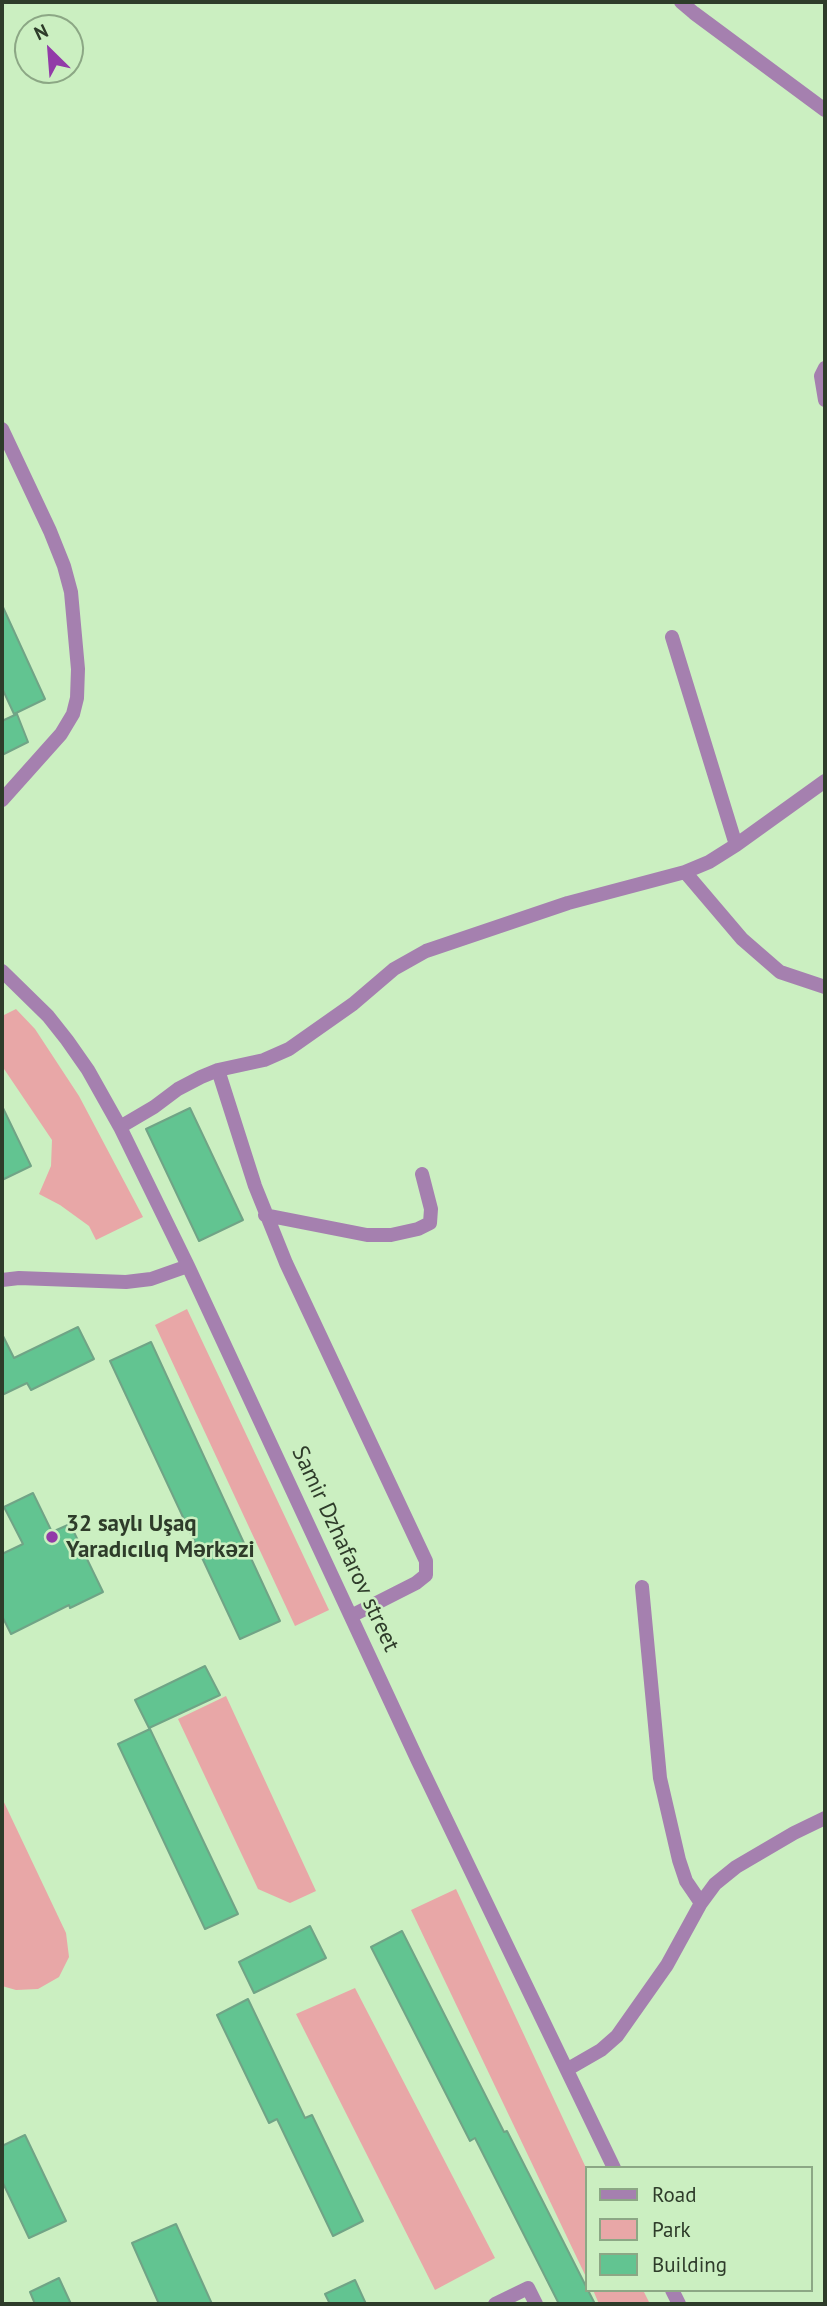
<!DOCTYPE html>
<meta charset="utf-8">
<style>
body{margin:0}
#map{position:relative;width:827px;height:2306px;overflow:hidden;background:#cbefc1;font-family:"PT Sans",sans-serif}
canvas{display:block}
.frame{position:absolute;inset:0;border:4px solid #2e3c2a;pointer-events:none}
.legend{position:absolute;left:585px;top:2166px;width:228px;height:126px;box-sizing:border-box;background:#cbefc1;border:2px solid #8ca785;margin:0;padding:9px 12px;list-style:none;font-size:21px;color:#2e3c2a}
.legend li{display:flex;align-items:center;gap:14px;height:35px}
.legend b{width:35px;border:2px solid #8ca785}
.north{position:absolute;left:14px;top:14px;width:70px;height:70px;box-sizing:border-box;background:#cbefc1;border:2px solid #8ca785;border-radius:50%;rotate:335deg;font-size:19px;font-weight:700;line-height:28px;text-align:center;color:#2e3c2a}
.north::after{content:'';display:block;margin:auto;width:24px;height:32px;background:#923ba8;clip-path:polygon(50% 0,100% 100%,50% 72%,0 100%)}
</style>
<div id="map">
<canvas width="827" height="2306"></canvas>
<div class="frame"></div>
<ul class="legend">
<li><b style="height:9px;background:#a580af"></b>Road</li>
<li><b style="height:19px;background:#e8a7a7"></b>Park</li>
<li><b style="height:19px;background:#62c491"></b>Building</li>
</ul>
<div class="north">N</div>
</div>
<script>
const context = document.querySelector('canvas').getContext('2d');
context.lineJoin = 'round';
function fill(path, color) { context.fillStyle = color; context.fill(path, 'evenodd'); }
const shape = rows => new Path2D(rows.map(r => 'M' + r).join(''));
function stroke(path, color, width, dash) { context.strokeStyle = color; context.lineWidth = width; context.lineCap = dash ? 'butt' : 'round'; context.setLineDash(dash || []); context.stroke(path); }
function drawText(font, color, halo, rows, align = 'center') {
  context.font = font + ' "PT Sans",sans-serif'; context.lineWidth = 5; context.setLineDash([]); context.textBaseline = 'middle'; context.strokeStyle = halo; context.fillStyle = color; for (const [text, x, y, turn = 0] of rows) {
    context.save(); context.translate(x, y); context.rotate((+turn || 0) * Math.PI / 180); context.textAlign = isNaN(turn) ? turn : align; if (halo) context.strokeText(text, 0, 0); context.fillText(text, 0, 0); context.restore();
  }
}
fill(shape([
 [16,1009,35,1029,79,1096,143,1217,96,1240,89,1226,60,1205,39,1194,51,1166,52,1140,2,1066,2,1016],
 [187,1309,329,1610,295,1626,155,1325],
 [226,1696,316,1891,290,1903,258,1889,178,1719],
 [2,1798,66,1933,69,1957,59,1977,38,1989,16,1990,2,1986],
 [456,1889,587,2170,587,2279,411,1910],
 [355,1988,495,2258,435,2290,296,2014],
 [593,2290,643,2290,650,2304,599,2304]
]), '#e8a7a7');
const building = shape([
 [2,605,45,699,14,714,2,688,2,605],
 [17,714,28,742,2,755,2,721,17,714],
 [2,1106,31,1166,2,1180,2,1106],
 [190,1108,243,1220,199,1241,146,1129,190,1108],
 [78,1327,94,1359,31,1390,27,1383,2,1395,2,1334,14,1358,78,1327],
 [151,1342,280,1621,240,1639,110,1361,151,1342],
 [33,1493,52,1532,70,1524,103,1592,70,1608,69,1605,11,1634,2,1616,2,1554,23,1544,4,1507,33,1493],
 [205,1666,220,1695,149,1728,135,1700,205,1666],
 [150,1729,238,1914,205,1929,118,1744,150,1729],
 [310,1926,326,1958,254,1993,239,1962,310,1926],
 [402,1931,504,2132,507,2131,595,2304,559,2304,475,2138,470,2141,371,1947,402,1931],
 [248,1999,305,2118,312,2115,363,2221,333,2236,277,2119,269,2123,217,2015,248,1999],
 [25,2135,66,2221,29,2238,2,2181,2,2146,25,2135],
 [176,2224,212,2304,159,2304,132,2243,176,2224],
 [59,2278,71,2304,35,2304,30,2292,59,2278],
 [355,2280,366,2304,330,2304,325,2294,355,2280]
]);
fill(building, '#62c491');
stroke(building, '#70a486', 2);
stroke(shape([
 [681,2,694,13,825,110],
 [825,368,821,376,825,400],
 [2,429,50,531,64,566,71,592,78,669,77,698,73,714,61,734,2,800],
 [672,637,736,845],
 [685,872,742,939,780,972,825,987],
 [2,971,48,1016,67,1040,88,1070,120,1127,188,1266,418,1761,614,2168],
 [218,1070,255,1186,286,1263,426,1561,426,1575,416,1583,351,1616],
 [120,1127,154,1107,178,1089,201,1077,218,1070,264,1060,289,1049,353,1004,394,969,426,951,568,903,685,872,709,862,736,845,825,781],
 [265,1215,367,1235,391,1235,418,1229,430,1223,431,1209,422,1174],
 [2,1280,19,1278,126,1282,151,1279,188,1266],
 [642,1587,660,1778,679,1860,686,1881,701,1903],
 [568,2069,601,2050,617,2036,667,1965,701,1903,715,1884,736,1867,794,1833,825,1818],
 [672,2290,679,2304],
 [495,2304,528,2288,536,2304]
]), '#a580af', 14);
for (const [x, y, r, color] of [
 [52,1537,7,"#923ba8"]
]) { const dot = new Path2D(); dot.arc(x, y, r, 0, 2 * Math.PI); context.fillStyle = color; context.fill(dot); stroke(dot, '#cbefc1', 2.5); }
drawText('bold 23px', '#2e3c2a', '#cbefc1', [
 ["32 saylı Uşaq",66,1524],
 ["Yaradıcılıq Mərkəzi",66,1550]
], 'left');
drawText('23px', '#2e3c2a', '#cbefc1', [
 ["Samir Dzhafarov street",345,1549,65]
]);
</script>
